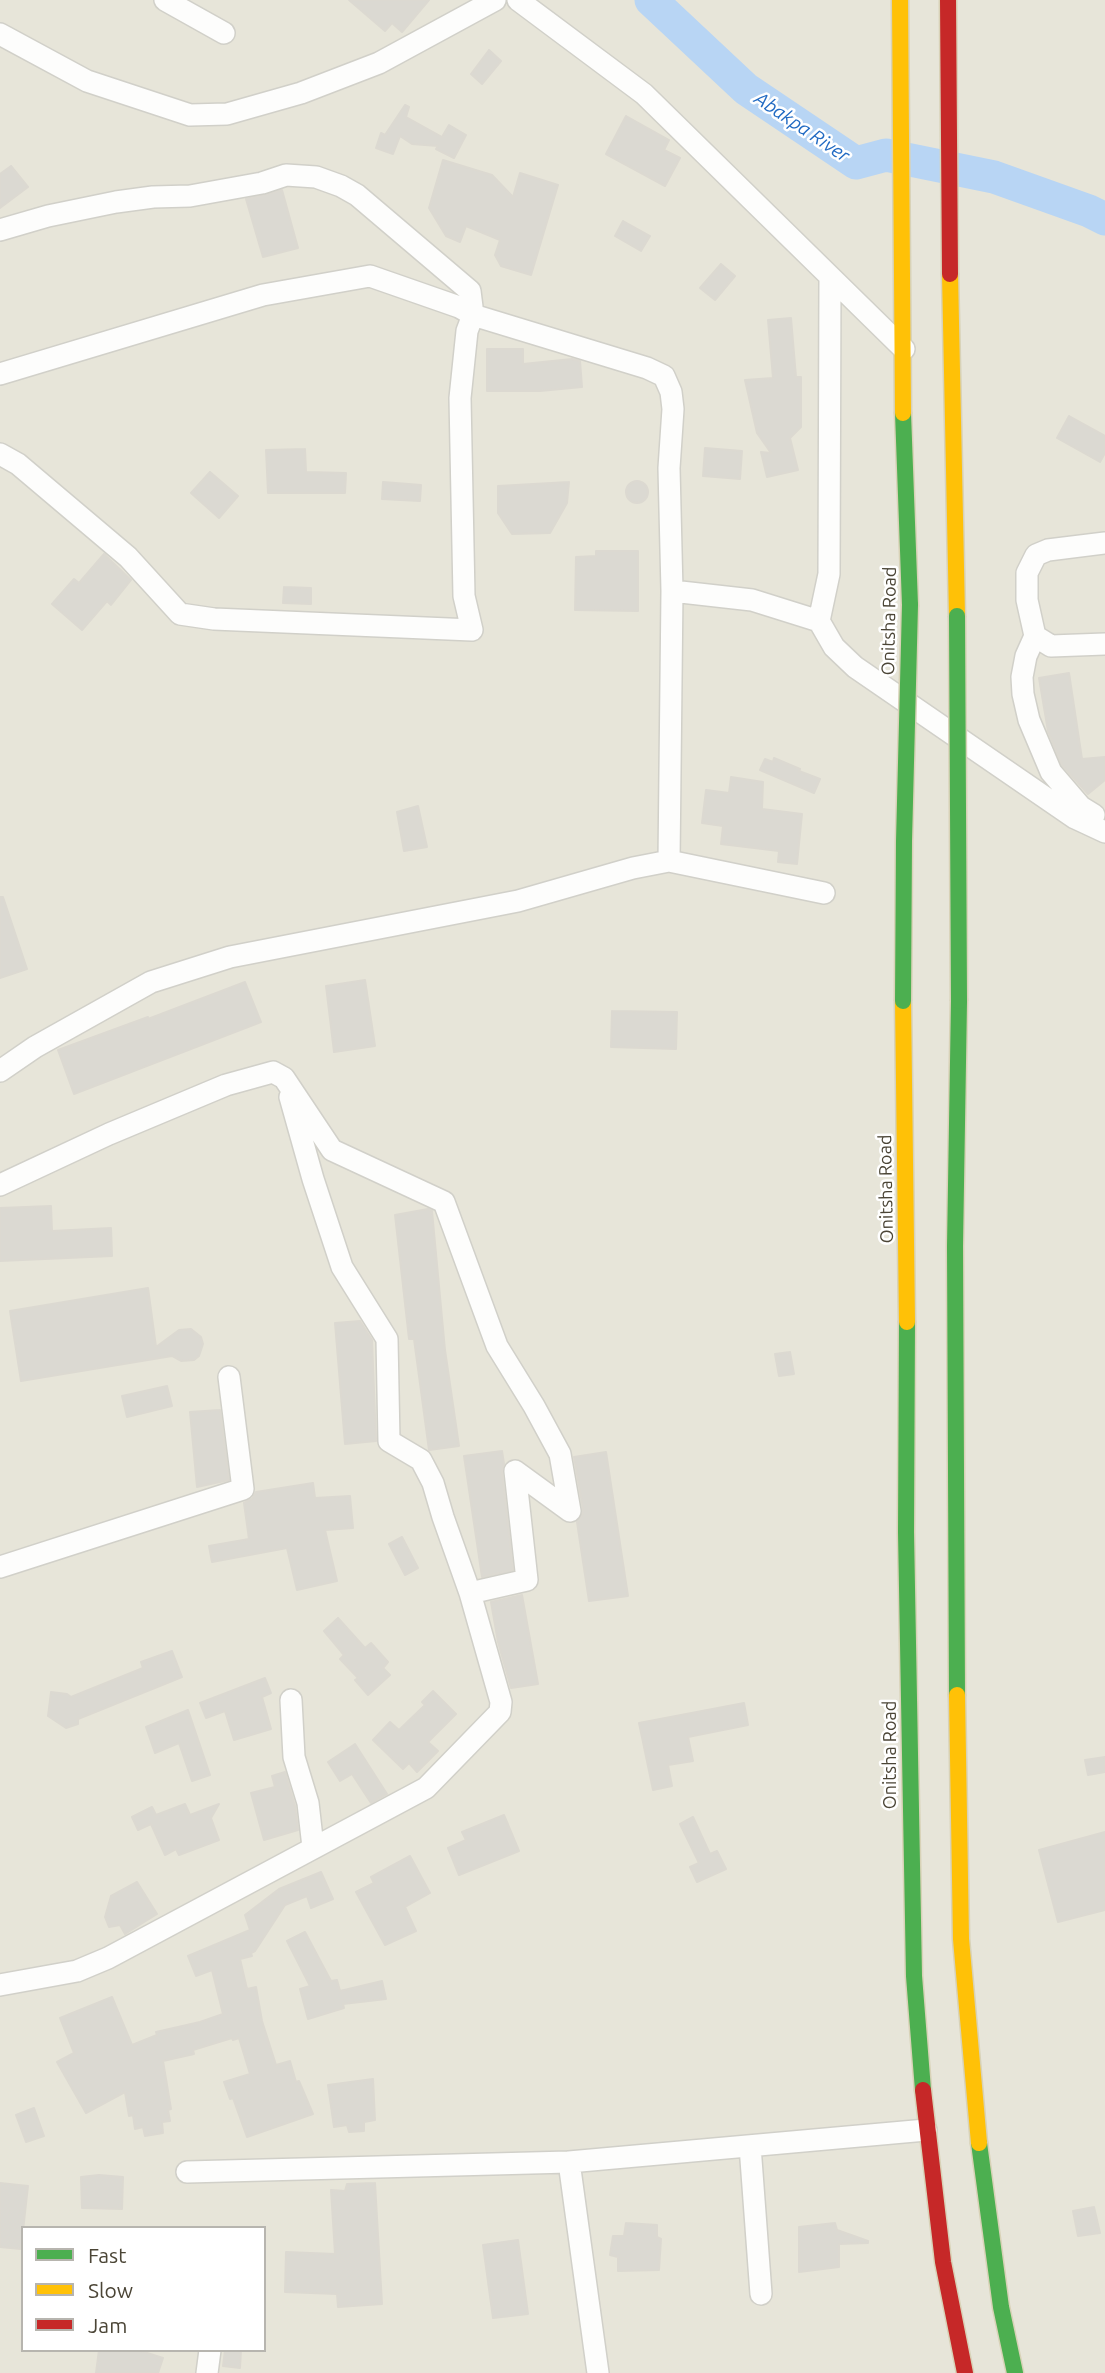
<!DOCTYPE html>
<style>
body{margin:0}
#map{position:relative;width:1105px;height:2373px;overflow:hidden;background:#f3f2ec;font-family:Ubuntu,sans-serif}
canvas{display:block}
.legend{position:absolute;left:21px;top:2226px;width:245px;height:126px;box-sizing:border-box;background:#fff;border:2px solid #b7b5af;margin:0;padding:9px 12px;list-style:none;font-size:21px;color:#4b4536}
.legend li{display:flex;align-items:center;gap:14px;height:35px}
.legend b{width:35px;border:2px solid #b7b5af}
</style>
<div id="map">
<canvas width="1105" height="2373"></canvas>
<ul class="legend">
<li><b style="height:9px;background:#4caf50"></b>Fast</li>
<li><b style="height:9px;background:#ffc107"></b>Slow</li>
<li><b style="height:9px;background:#c62828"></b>Jam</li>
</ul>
</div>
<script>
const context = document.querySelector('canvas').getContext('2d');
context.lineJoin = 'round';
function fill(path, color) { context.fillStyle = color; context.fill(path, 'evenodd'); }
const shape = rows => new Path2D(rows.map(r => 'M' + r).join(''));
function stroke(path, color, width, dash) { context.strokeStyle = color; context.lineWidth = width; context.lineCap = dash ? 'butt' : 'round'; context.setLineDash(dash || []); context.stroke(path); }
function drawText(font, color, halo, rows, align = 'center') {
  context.font = font + ' Ubuntu,sans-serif'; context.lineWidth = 5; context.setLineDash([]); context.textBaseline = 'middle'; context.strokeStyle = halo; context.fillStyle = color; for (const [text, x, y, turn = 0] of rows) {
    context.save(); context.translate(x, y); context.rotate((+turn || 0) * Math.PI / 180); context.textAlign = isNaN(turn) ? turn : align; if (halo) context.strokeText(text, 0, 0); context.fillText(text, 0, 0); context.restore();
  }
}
fill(shape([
 [0,0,1105,0,1105,2373,0,2373],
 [23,2228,264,2228,264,2350,23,2350]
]), '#e7e5d9');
stroke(shape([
 [651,0,746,89,856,163,886,155,994,177,1089,211,1105,219]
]), '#b8d5f4', 33);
const building = shape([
 [349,0,429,0,402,32,392,23,385,31,349,0],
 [489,50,501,61,482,84,471,74,489,50],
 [405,105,409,107,406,117,442,137,449,125,466,135,454,158,436,149,438,146,412,144,400,136,393,154,376,148,381,133,385,135,405,105],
 [626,116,669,140,664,150,680,158,665,186,606,154,626,116],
 [443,160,492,175,513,197,520,173,558,185,531,275,501,266,495,255,500,240,466,226,460,242,446,236,429,208,443,160],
 [11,166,28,187,0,208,0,174,11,166],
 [282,190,298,248,263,257,246,199,282,190],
 [623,221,650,236,641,251,615,236,623,221],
 [721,264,735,276,715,300,700,288,721,264],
 [791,318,796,377,801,377,801,427,790,438,798,470,767,477,761,452,771,453,757,433,745,380,773,378,768,320,791,318],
 [487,349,523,349,523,364,572,359,580,361,582,387,540,391,487,391,487,349],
 [1069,416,1105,436,1105,453,1100,462,1057,438,1069,416],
 [705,448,742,451,740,479,703,476,705,448],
 [305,449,306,472,346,473,345,493,268,493,266,450,305,449],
 [210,472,238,496,219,518,191,493,210,472],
 '626 492a11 11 0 1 1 22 0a11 11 0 1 1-22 0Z',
 [383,482,421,485,420,501,382,499,383,482],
 [569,482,567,503,550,533,512,534,498,513,498,486,569,482],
 [596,551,638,551,638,611,575,610,576,557,596,556,596,551],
 [104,554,131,580,111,605,107,601,82,630,52,604,74,579,79,583,104,554],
 [284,587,311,588,311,604,283,603,284,587],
 [1069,673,1082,759,1105,757,1105,780,1088,794,1062,765,1048,731,1039,678,1069,673],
 [774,758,800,769,799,771,820,779,814,793,760,770,765,759,773,762,774,758],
 [731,777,763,782,762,809,802,814,797,864,778,862,779,851,721,844,723,826,702,823,706,790,729,793,731,777],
 [418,806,427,847,404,851,397,812,418,806],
 [0,897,3,897,27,969,0,978,0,897],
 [365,980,375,1046,334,1052,326,986,365,980],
 [245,982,261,1022,74,1094,58,1050,148,1017,148,1019,245,982],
 [612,1011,677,1012,676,1049,611,1047,612,1011],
 [51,1206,52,1231,111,1228,112,1256,0,1261,0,1208,51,1206],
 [428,1209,432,1211,445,1350,459,1446,429,1450,414,1339,409,1339,395,1215,428,1209],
 [148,1288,156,1347,179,1330,191,1329,201,1337,203,1344,199,1356,194,1360,181,1361,172,1356,21,1381,10,1311,148,1288],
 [360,1321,372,1340,376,1441,345,1444,335,1323,360,1321],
 [790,1352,794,1374,779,1376,775,1354,790,1352],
 [167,1386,172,1406,127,1417,122,1396,167,1386],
 [220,1410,229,1480,197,1487,190,1412,220,1410],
 [502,1451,504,1464,502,1472,513,1570,482,1577,464,1456,502,1451],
 [606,1452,628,1596,589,1601,577,1522,582,1515,583,1509,574,1457,606,1452],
 [313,1483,315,1498,350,1496,353,1528,325,1530,337,1581,297,1590,287,1548,212,1562,209,1546,249,1539,244,1503,252,1499,256,1492,313,1483],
 [402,1537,418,1568,405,1575,389,1544,402,1537],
 [522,1595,538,1684,511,1688,498,1642,491,1602,522,1595],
 [338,1618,365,1648,371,1643,388,1662,383,1668,390,1675,368,1695,355,1680,358,1678,340,1659,344,1655,324,1631,338,1618],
 [172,1651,182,1677,78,1719,78,1724,66,1728,48,1716,51,1692,67,1694,71,1697,143,1668,141,1662,172,1651],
 [265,1678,271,1693,262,1697,271,1729,234,1740,225,1711,206,1718,200,1703,265,1678],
 [433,1691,456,1714,428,1742,438,1751,417,1772,409,1763,403,1769,373,1740,390,1722,399,1730,425,1705,422,1702,433,1691],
 [744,1703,748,1725,688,1737,693,1761,668,1765,672,1786,653,1790,639,1723,744,1703],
 [188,1710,210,1775,192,1781,179,1743,155,1753,146,1727,188,1710],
 [355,1744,387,1794,371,1803,352,1774,340,1781,328,1762,355,1744],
 [1105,1757,1105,1772,1088,1775,1085,1760,1105,1757],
 [285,1772,295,1806,298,1830,264,1840,251,1793,275,1787,272,1776,285,1772],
 [185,1804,190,1815,219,1804,211,1818,219,1840,179,1855,176,1849,165,1855,151,1824,138,1830,132,1817,152,1807,156,1815,185,1804],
 [504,1815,519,1851,459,1875,448,1848,466,1840,462,1832,504,1815],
 [693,1817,710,1854,717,1851,726,1869,697,1882,690,1867,699,1863,680,1824,693,1817],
 [1105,1832,1105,1910,1058,1922,1039,1850,1105,1832],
 [410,1856,430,1893,405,1907,416,1931,385,1945,356,1892,374,1883,371,1877,410,1856],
 [321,1872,333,1899,311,1908,307,1896,285,1905,255,1951,251,1953,252,1956,240,1959,247,1989,256,1987,262,2021,276,2065,290,2061,296,2082,299,2081,313,2114,247,2137,233,2098,230,2099,224,2082,250,2074,239,2038,233,2040,232,2038,193,2050,194,2054,163,2061,171,2109,168,2110,170,2121,162,2122,163,2133,145,2136,143,2127,135,2129,133,2115,129,2116,125,2092,86,2113,57,2062,74,2053,60,2018,112,1997,132,2045,157,2035,156,2032,200,2022,223,2014,212,1970,196,1976,188,1956,250,1930,245,1915,279,1889,321,1872],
 [137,1882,157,1914,125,1934,120,1925,109,1927,105,1917,111,1896,137,1882],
 [305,1932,331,1981,337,1980,340,1991,382,1981,386,1999,343,2004,344,2008,308,2019,300,1989,310,1986,287,1941,305,1932],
 [373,2079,375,2120,364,2122,364,2131,349,2132,347,2125,334,2127,328,2085,373,2079],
 [34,2108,44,2136,26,2142,16,2115,34,2108],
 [99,2175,123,2177,122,2209,82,2208,81,2177,99,2175],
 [0,2183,28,2186,21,2249,0,2247,0,2183],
 [375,2183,382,2304,338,2307,337,2294,285,2292,286,2252,335,2254,331,2190,345,2191,347,2184,375,2183],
 [1094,2207,1100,2233,1078,2236,1073,2211,1094,2207],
 [626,2223,657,2225,657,2237,661,2239,659,2270,618,2271,618,2257,610,2255,613,2236,624,2236,626,2223],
 [835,2223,837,2230,868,2241,868,2243,839,2244,839,2267,799,2272,799,2227,835,2223],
 [518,2240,528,2314,493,2318,483,2245,518,2240],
 [99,2350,141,2351,163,2358,158,2373,96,2373,99,2350],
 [225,2350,241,2350,240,2368,223,2366,225,2350]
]);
fill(building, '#dbd9d2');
stroke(building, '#dcd9d1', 2);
const street = shape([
 [165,0,224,33],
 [518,0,644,94,904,349],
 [0,34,87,81,190,115,227,114,301,93,379,63,495,0],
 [0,230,48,216,116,202,153,197,190,196,262,183,286,175,316,177,341,186,357,195,470,291,473,315,647,368,664,376,671,392,673,409,669,468,672,591],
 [0,374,263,295,370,276,459,307,473,315,467,331,460,398,464,596,472,630,214,619,180,614,128,557,18,464,0,454],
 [1105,543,1048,550,1036,555,1027,573,1027,600,1035,636,1051,646,1105,644],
 [819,621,829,574,830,277],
 [1035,636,1026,656,1022,677,1023,694,1029,720,1051,772,1081,807,1094,815],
 [669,861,672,591,752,600,819,621,834,647,855,667,1075,818,1105,832],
 [0,1071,35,1047,151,982,230,957,518,901,633,868,669,861,824,893],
 [290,1097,313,1179,342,1267,387,1339,389,1441,421,1460,433,1483,443,1517,470,1593],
 [0,1185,109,1134,226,1085,273,1072,284,1078,332,1150,444,1202,497,1346,534,1406,560,1454,570,1511,515,1471,527,1580,470,1593,501,1702,500,1712,426,1788,108,1958,77,1971,0,1985],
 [0,1567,243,1489,229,1377],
 [291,1700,294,1757,308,1803,313,1847],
 [750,2146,761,2294],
 [569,2162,598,2373],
 [187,2172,569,2162,926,2130],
 [207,2373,210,2350]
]);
const fast = shape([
 [903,413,910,605],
 [907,1322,906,1532,914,1976,923,2090],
 [957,1695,955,1246,959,1001],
 [979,2143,1001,2307,1015,2373]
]);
const slow = shape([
 [900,0,903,413],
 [950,274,957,616],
 [903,1001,907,1322],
 [957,1695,961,1939,979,2143]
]);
const jam = shape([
 [948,0,950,274],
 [923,2090,943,2262,965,2373]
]);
stroke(street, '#d1d0c9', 24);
stroke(fast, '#d8d2b7', 19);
stroke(slow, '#d8d2b7', 19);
stroke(jam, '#d8d2b7', 19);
stroke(street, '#fdfdfc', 21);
stroke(fast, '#4caf50', 16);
stroke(slow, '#ffc107', 16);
stroke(jam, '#c62828', 16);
const fastBridge = shape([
 [957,616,959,1001],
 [903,1001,904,841,910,605]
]);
stroke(fastBridge, '#d8d2b7', 19, []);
stroke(fastBridge, '#4caf50', 16);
drawText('18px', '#4b4536', '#fff', [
 ["Onitsha Road",889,621,-89],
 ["Onitsha Road",886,1189,-91],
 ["Onitsha Road",890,1755,-90]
]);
drawText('italic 19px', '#226bc3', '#fff', [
 ["Abakpa River",802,127,34]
]);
</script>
